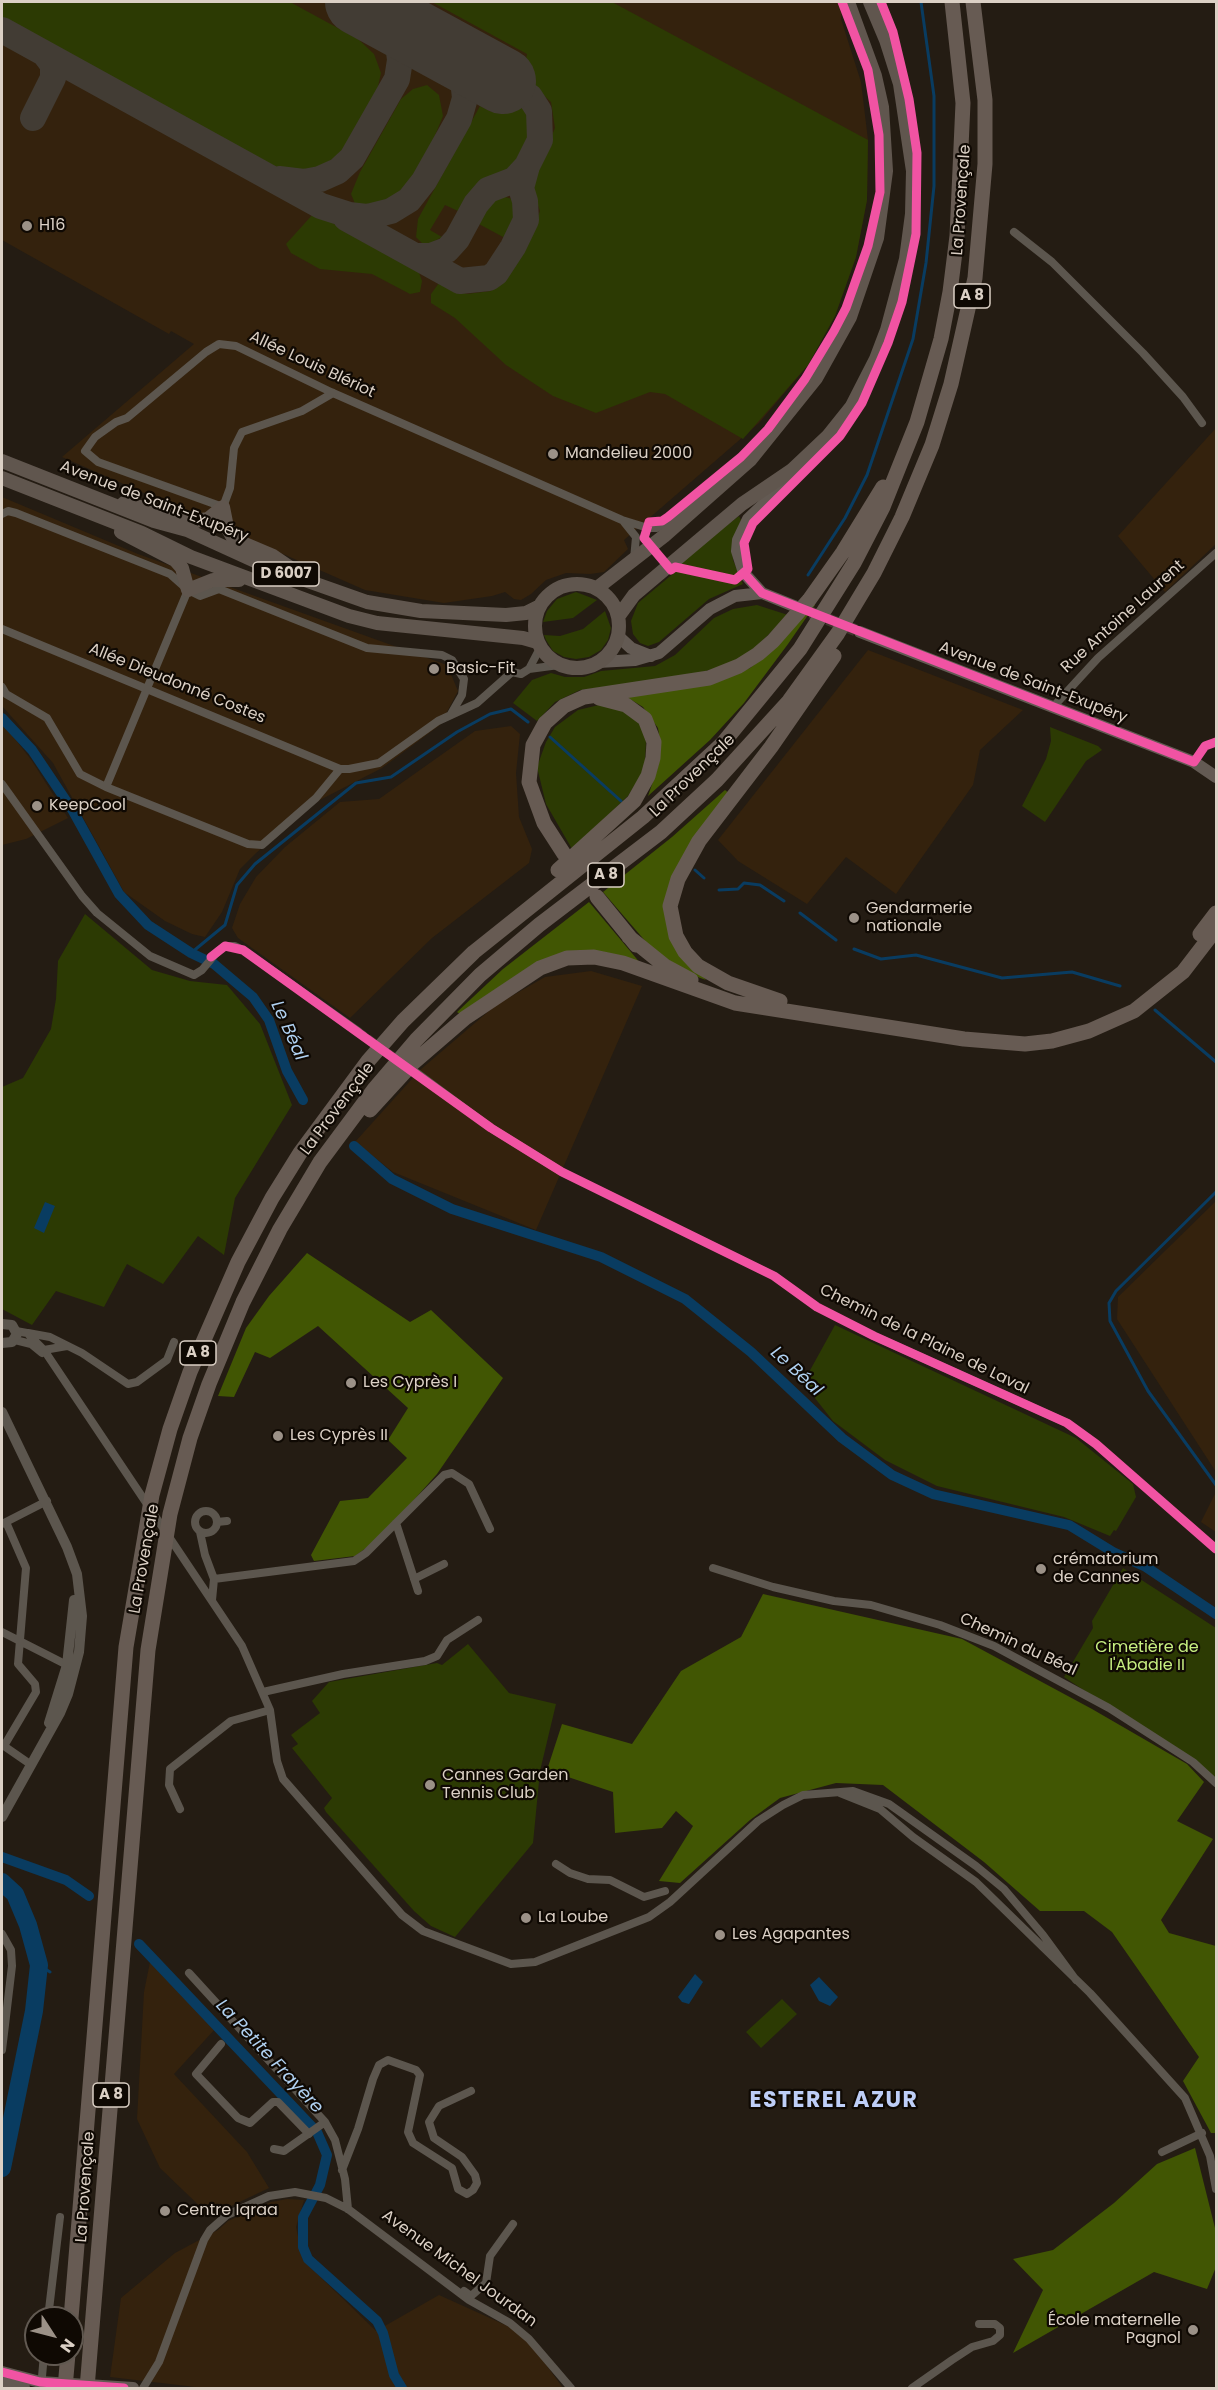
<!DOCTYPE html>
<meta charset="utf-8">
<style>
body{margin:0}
#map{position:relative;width:1218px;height:2390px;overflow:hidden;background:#241c13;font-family:Poppins,sans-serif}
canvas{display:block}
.frame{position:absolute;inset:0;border:3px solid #dbd0c5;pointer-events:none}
.north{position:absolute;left:24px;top:2306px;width:60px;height:60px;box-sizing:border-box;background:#0f0903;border:2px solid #615951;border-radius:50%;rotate:126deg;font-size:16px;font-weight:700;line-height:24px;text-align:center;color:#dbd0c5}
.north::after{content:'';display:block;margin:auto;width:21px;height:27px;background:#9b9187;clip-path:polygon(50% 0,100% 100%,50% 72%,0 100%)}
</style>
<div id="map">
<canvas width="1218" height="2390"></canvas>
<div class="frame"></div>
<div class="north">N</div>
</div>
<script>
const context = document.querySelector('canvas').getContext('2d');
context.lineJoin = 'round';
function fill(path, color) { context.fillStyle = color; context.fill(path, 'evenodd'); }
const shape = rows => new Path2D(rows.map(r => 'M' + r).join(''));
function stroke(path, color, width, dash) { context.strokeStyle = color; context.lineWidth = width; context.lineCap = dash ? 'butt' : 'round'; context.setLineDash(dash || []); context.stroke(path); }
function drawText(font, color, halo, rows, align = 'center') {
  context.font = font + ' Poppins,sans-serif'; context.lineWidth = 4.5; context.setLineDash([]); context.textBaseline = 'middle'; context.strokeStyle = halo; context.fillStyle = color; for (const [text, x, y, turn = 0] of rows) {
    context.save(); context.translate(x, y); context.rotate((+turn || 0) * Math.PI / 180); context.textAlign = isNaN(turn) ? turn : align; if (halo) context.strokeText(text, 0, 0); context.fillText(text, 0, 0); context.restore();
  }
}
fill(shape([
 [2,2,843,2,841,19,861,82,868,140,867,200,856,257,835,316,808,365,759,423,624,540,628,549,604,572,590,574,566,573,546,580,531,594,521,600,514,599,505,592,492,596,444,603,365,590,62,457,194,344,171,331,169,334,2,240],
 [1216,428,1216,544,1165,592,1118,536],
 [2,497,138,554,447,665,458,691,440,725,382,768,318,801,256,853,240,869,222,912,205,937,192,934,165,921,124,892,53,763,2,706],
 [868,650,1023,710,980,750,973,785,896,894,846,857,807,904,738,861,718,840],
 [2,722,32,761,68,818,26,839,2,845],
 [511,726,520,734,516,773,519,817,532,849,529,863,432,938,350,1018,238,938,232,928,240,904,256,877,285,847,340,802,379,799,475,731],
 [591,971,642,986,536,1230,393,1172,355,1142,420,1070,496,1005,545,977],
 [1216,1201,1216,1472,1117,1319,1118,1297],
 [1216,1492,1216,1532,1201,1522],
 [150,1962,215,2029,174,2074,247,2152,269,2188,210,2216,160,2168,137,2119,144,1992],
 [287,2199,304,2200,296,2227,303,2260,376,2331,439,2295,523,2333,563,2388,204,2388,110,2377,121,2298,175,2253,218,2230,228,2221,271,2202]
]), '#34220d');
fill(shape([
 [2,2,290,2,358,39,374,54,381,73,376,95,359,128,341,153,321,167,301,171,278,168,2,18],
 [432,2,612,2,868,140,867,200,856,257,835,316,808,365,743,439,665,394,650,392,596,413,553,396,506,365,455,318,431,303,431,294,439,283,467,294,491,291,509,276,528,245,540,211,533,191,535,177,555,128,551,102,523,76,527,54],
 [427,85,439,95,443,116,426,157,408,185,388,202,356,206,351,194,360,172,401,99,413,89],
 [502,95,524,108,530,122,529,138,513,168,486,178,473,189,458,211,445,205,430,230,442,237,425,246,416,237,418,219,480,106,492,112],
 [502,196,512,199,515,214,505,238,477,223,485,208],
 [314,213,418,270,422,281,420,292,410,294,372,274,320,269,291,253,286,244],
 [739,516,741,520,732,546,733,560,743,584,709,599,659,642,648,646,640,643,633,634,631,621,638,603,681,567,677,563],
 [576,592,597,600,573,618,543,622,547,611,557,599],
 [757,605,788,615,751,652,729,665,675,679,580,690,555,702,537,721,513,703,532,680,551,673,565,677,584,677,601,671,655,666,675,655,714,618,733,609],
 [605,611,611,628,608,640,601,650,589,657,576,659,564,657,553,651,546,640,544,635,560,636,583,629],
 [599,705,624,710,640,724,646,740,645,762,641,775,628,796,572,849,546,804,537,767,546,742,555,727,578,710],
 [1050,727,1098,746,1102,750,1086,761,1045,822,1022,806,1046,759,1051,741],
 [85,914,152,970,190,981,227,985,260,1024,292,1105,235,1198,224,1255,198,1236,163,1284,127,1264,104,1307,56,1291,32,1325,2,1309,2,1087,23,1078,51,1029,56,999,58,961],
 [835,1325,1076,1438,1133,1484,1136,1497,1116,1531,1114,1530,1110,1536,1064,1517,937,1486,885,1460,833,1421,803,1383],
 [1123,1568,1216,1628,1216,1778,1064,1677,1093,1628,1092,1621],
 [468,1644,509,1693,556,1704,540,1771,533,1843,455,1937,431,1926,414,1911,326,1812,324,1808,332,1798,292,1748,298,1744,291,1735,320,1713,312,1701,329,1682,437,1663,442,1665],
 [782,1999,797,2014,761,2048,746,2032]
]), '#2c3a03');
fill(shape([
 [812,603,815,605,788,644,744,703,710,740,648,796,658,767,660,741,658,728,643,707,625,696,713,683,750,668,769,653],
 [725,790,730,794,665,916,671,938,706,980,692,975,653,950,603,892,672,837],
 [589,902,641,964,582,951,461,1015,457,1012,503,969],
 [307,1253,410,1322,431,1310,503,1378,437,1474,380,1538,355,1556,314,1561,311,1555,340,1501,368,1498,407,1458,388,1440,408,1408,318,1326,270,1358,255,1352,234,1397,218,1396,246,1328,269,1296],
 [763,1594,962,1639,1092,1709,1187,1764,1204,1782,1177,1821,1213,1839,1161,1920,1169,1933,1216,1946,1216,2133,1211,2133,1183,2081,1199,2057,1112,1932,1084,1911,1040,1911,984,1862,883,1785,836,1783,780,1798,750,1820,680,1883,659,1881,693,1826,676,1811,662,1828,615,1833,613,1792,547,1770,562,1724,632,1744,681,1671,741,1637],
 [1195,2148,1216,2232,1216,2267,1207,2289,1154,2272,1013,2353,1043,2290,1013,2259,1053,2250,1114,2203,1157,2164]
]), '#415603');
fill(shape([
 [45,1202,55,1206,44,1233,34,1228],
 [695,1974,703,1982,689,2004,682,2002,678,1997],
 [819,1977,838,1997,830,2006,819,2001,810,1985]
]), '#093c61');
stroke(shape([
 [808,575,845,518,867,475,913,339,926,263,934,186,934,96,921,2],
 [550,737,621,801],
 [695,870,704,878],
 [719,890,738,889,744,883,760,885,784,901],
 [800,913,836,940],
 [854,949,881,959,916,955,1002,978,1072,972,1120,986],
 [191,953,225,925,237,885,255,864,356,783,391,777,457,732,490,714,511,709,528,722],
 [1155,1010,1216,1062],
 [1216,1192,1116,1291,1109,1303,1110,1321,1148,1391,1216,1485],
 [39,1965,50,1972]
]), '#093c61', 3);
stroke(shape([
 [2,718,32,750,73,811,119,894,148,925,191,953,214,964,253,997,269,1020,287,1071,303,1100],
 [354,1146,392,1179,452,1209,601,1257,685,1299,751,1352,842,1438,892,1475,933,1494,1069,1525,1113,1552,1146,1567,1216,1614],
 [2,1857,66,1880,89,1896],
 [139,1944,317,2132,327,2155,320,2185,303,2217,303,2247,308,2259,377,2321,383,2333,394,2375,402,2388]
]), '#093c61', 10);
stroke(shape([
 [2,1882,15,1894,28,1925,39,1965,34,2011,2,2168]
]), '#093c61', 18);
stroke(shape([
 [2,30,321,206,349,215,367,217,391,211,409,200,424,181,459,119,465,98,463,80,455,63,434,43],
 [503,81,530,97,539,111,540,140,527,166],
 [33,118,53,78,53,65,44,53],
 [279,179,304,182,320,179,338,171,352,158,397,79,400,60,398,43,386,17],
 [346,218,460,281,489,278,496,273,513,247,526,220,525,201,521,188,527,166,514,180,488,190,476,204,457,239,447,250,431,256,418,256]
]), '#423c34', 26);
stroke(shape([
 [358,2,503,81]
]), '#423c34', 66);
stroke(shape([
 [358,1031,401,1062]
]), '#3f372e', 8, [8, 4]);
stroke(shape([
 [794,606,860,632]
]), '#3f372e', 12, [12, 6]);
stroke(shape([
 [1014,232,1052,262,1143,353,1183,397,1202,423],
 [333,393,302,411,242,432,234,448,230,488,223,507,98,462,85,451,95,437,116,422,127,418,206,352,219,344,236,346,333,393,622,520,648,528,657,528,688,508],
 [2,514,8,511,16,513,170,574,188,590,200,596,219,589,367,648,442,655,452,660,464,679,462,695,451,714],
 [624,522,636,537,634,559],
 [2,629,340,769,349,769,379,763,438,721,477,703,512,672,521,674,529,669,540,648],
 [529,669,559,665],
 [2,687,6,694,47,718,80,774,106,787,248,844,262,845,316,798,340,769],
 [1053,707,1098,658,1216,553],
 [2,784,82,896,97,913,150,956,194,975,202,970,218,951,225,946,235,946,243,950,358,1031],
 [106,787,188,590],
 [417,1073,491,1128,562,1172,774,1276,817,1307,874,1336,1067,1423,1096,1444,1216,1549],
 [16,1331,27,1333,44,1350,242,1646,270,1710,277,1761,283,1779,402,1915,423,1931,511,1964,535,1962,649,1917,670,1902,758,1821,783,1805,803,1795,853,1791,889,1804,976,1866,1004,1889,1043,1935,1076,1980],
 [28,1333,50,1337,82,1353,128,1384,137,1382,167,1360,174,1342],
 [15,1340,31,1344,42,1353],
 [44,1350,67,1346],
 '195 1522a11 11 0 1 1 22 0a11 11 0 1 1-22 0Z',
 [6,1522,26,1568,18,1664,35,1684,36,1692,4,1746,30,1764],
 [217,1522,227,1521],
 [396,1523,418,1591],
 [2,1524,47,1501],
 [200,1532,205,1555,214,1579,212,1600],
 [713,1568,773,1587,834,1601,871,1605,940,1625,994,1646,1109,1708,1193,1762,1216,1783],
 [214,1579,354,1561,366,1553,444,1475,452,1473,469,1484,490,1529],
 [414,1579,444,1564],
 [2,1632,67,1665],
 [263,1692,343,1674,425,1661,437,1656,447,1640,478,1620],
 [840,1793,880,1809,913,1837,976,1882,1090,1993,1185,2098,1210,2156,1216,2189],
 [180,1809,169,1785,170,1769,231,1721,270,1710],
 [556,1864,570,1873,588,1879,610,1880,644,1897,665,1891],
 [2,1934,11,1950,12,1966,2,2050],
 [189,1973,325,2122,335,2140,345,2179,348,2209],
 [221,2044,196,2074,238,2118,250,2123,273,2102,278,2102,309,2134],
 [274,2149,284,2151,325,2122],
 [1162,2152,1202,2133],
 [342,2170,358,2129,373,2079,379,2065,388,2060,416,2070,420,2075,408,2132,413,2143,452,2168,458,2189,467,2194,473,2190,477,2183,475,2175,462,2157,434,2138,429,2122,439,2106,471,2091],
 [464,2291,471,2296,486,2283,490,2256,513,2224],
 [48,2318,60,2217],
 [41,2388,44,2354],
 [143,2388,159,2362,204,2240,210,2230,227,2215,269,2196,295,2192,326,2198,348,2209,469,2300,510,2323,529,2339,571,2388],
 [912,2388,952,2360,972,2347,993,2341,1000,2335,1000,2328,995,2324,979,2324]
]), '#5c564e', 8);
stroke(shape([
 [2,1324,12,1325,17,1334,12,1342,2,1343],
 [2,1412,67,1547,77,1574,82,1616,79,1652,68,1694,60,1713,2,1817],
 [49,1723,67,1665,74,1600]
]), '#5c564e', 10);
stroke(shape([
 [762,593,744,573,737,551,738,540,748,519,796,473],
 [860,632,1194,762,1216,777],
 [618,636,631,648,651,656],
 [598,662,635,660,659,653,710,609,735,596,762,593,794,606],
 [2,2372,40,2382,133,2388],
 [2,2383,24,2388]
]), '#635a53', 12);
stroke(shape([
 [2,461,154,521,187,530,268,567,367,602,421,611,506,615,526,613,538,607],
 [2,478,142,533,191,557,349,616,377,623,523,638,537,642],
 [124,503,195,521,208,519,223,507,227,527,232,536,240,542,273,556,298,573],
 [121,532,175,560,182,568,188,590,213,580,239,580],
 '535 626a42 42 0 1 1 84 0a42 42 0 1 1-84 0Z',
 [597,588,664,536,750,460,816,378,850,317,877,238,886,171,882,107,875,76,848,2],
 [618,617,634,595,742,504,792,470,828,436,852,406,876,359,887,330,906,259,912,214,913,171,900,84,886,40,870,2]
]), '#60564e', 14);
stroke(shape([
 [564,854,544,823,529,782,533,745,545,723,564,706,584,697,709,678,739,666,758,654,773,641,809,600,843,552,883,487],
 [558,870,634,801,648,776,653,758,654,742,645,719,626,705,599,698],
 [597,897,636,945],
 [1200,934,1216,913],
 [629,937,665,966,691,980],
 [780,1001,728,983,698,966,685,952,676,936,670,906,678,879,699,841,771,747,834,656],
 [370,1110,414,1062,465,1018,540,968,567,958,594,957,623,963,735,1003,964,1039,1025,1044,1052,1041,1089,1031,1134,1011,1183,972,1216,929],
 [71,2318,126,1647,152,1495,170,1429,190,1372,238,1262,272,1198,300,1153,368,1061,403,1021,474,952,643,817,723,743,800,649,854,563,883,507,917,422,941,339,950,292,957,236,963,103,952,2],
 [65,2388,68,2354],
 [87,2388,148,1650,170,1514,190,1438,209,1384,243,1302,280,1229,320,1162,375,1088,416,1040,480,975,539,925,661,832,717,780,789,701,838,633,874,573,902,517,932,445,951,384,975,278,985,164,985,100,973,2]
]), '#675b53', 15);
stroke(shape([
 [842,2,868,70,879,135,880,192,868,246,846,308,834,331,805,379,768,429,741,457,668,517,662,521,649,522,644,538,671,570,675,567,735,580,748,569,744,543,753,523,840,436,862,403,888,343,902,302,916,234,917,153,909,99,893,32,881,2],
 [744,573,762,593,1194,762,1205,746,1216,742],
 [211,957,225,946,243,950,491,1128,562,1172,774,1276,817,1307,874,1336,1067,1423,1096,1444,1216,1549],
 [2,2372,40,2382,124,2388]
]), '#f153a3', 9);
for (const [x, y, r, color] of [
 [27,226,6,"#9b9187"],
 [553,454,6,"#9b9187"],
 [434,669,6,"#9b9187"],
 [37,806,6,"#9b9187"],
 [854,918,6,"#9b9187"],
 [351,1383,6,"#9b9187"],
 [278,1436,6,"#9b9187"],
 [1041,1569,6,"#9b9187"],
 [430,1785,6,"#9b9187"],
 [526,1918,6,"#9b9187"],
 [720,1935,6,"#9b9187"],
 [165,2211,6,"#9b9187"],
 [1193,2330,6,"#9b9187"]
]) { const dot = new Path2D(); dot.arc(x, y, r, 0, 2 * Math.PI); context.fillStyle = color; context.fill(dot); stroke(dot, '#0f0903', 2); }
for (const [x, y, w] of [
 [972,296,36],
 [286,574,66],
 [606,875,36],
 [198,1353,36],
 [111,2095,36]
]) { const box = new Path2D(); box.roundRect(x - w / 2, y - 12, w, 24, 4.5); context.fillStyle = '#0f0903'; context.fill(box); stroke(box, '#dbd0c5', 1.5); }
drawText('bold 15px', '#dbd0c5', null, [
 ["A 8",972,296],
 ["D 6007",286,574],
 ["A 8",606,875],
 ["A 8",198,1353],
 ["A 8",111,2095]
]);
drawText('16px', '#dbd0c5', '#0f0903', [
 ["La Provençale",962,200,-86],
 ["Allée Louis Blériot",312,365,25],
 ["Avenue de Saint-Exupéry",154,502,21],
 ["Rue Antoine Laurent",1123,617,-42],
 ["Avenue de Saint-Exupéry",1033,683,21],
 ["Allée Dieudonné Costes",177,684,22],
 ["La Provençale",693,776,-44],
 ["La Provençale",338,1109,-53],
 ["Chemin de la Plaine de Laval",924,1340,26],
 ["La Provençale",145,1559,-80],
 ["Chemin du Béal",1018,1645,25],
 ["La Provençale",86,2187,-86],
 ["Avenue Michel Jourdan",459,2269,36]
]);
drawText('16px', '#dbd0c5', '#0f0903', [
 ["H16",39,226],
 ["Mandelieu 2000",565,454],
 ["Basic-Fit",446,669],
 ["KeepCool",49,806],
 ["Gendarmerie",866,909],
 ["nationale",866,927],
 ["Les Cyprès I",363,1383],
 ["Les Cyprès II",290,1436],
 ["crématorium",1053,1560],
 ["de Cannes",1053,1578],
 ["Cannes Garden",442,1776],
 ["Tennis Club",442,1794],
 ["La Loube",538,1918],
 ["Les Agapantes",732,1935],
 ["Centre Iqraa",177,2211],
 ["École maternelle",1181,2321,"right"],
 ["Pagnol",1181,2339,"right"]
], 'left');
drawText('16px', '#c7ef81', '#0f0903', [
 ["Cimetière de",1147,1648],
 ["l'Abadie II",1147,1666]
]);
drawText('italic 18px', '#b0d1f1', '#0f0903', [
 ["Le Béal",288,1031,66],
 ["Le Béal",796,1372,43],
 ["La Petite Frayère",269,2057,47]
]);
context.letterSpacing = '1.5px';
drawText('bold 22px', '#becef7', '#0f0903', [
 ["ESTEREL AZUR",834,2101]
]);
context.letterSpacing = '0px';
</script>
